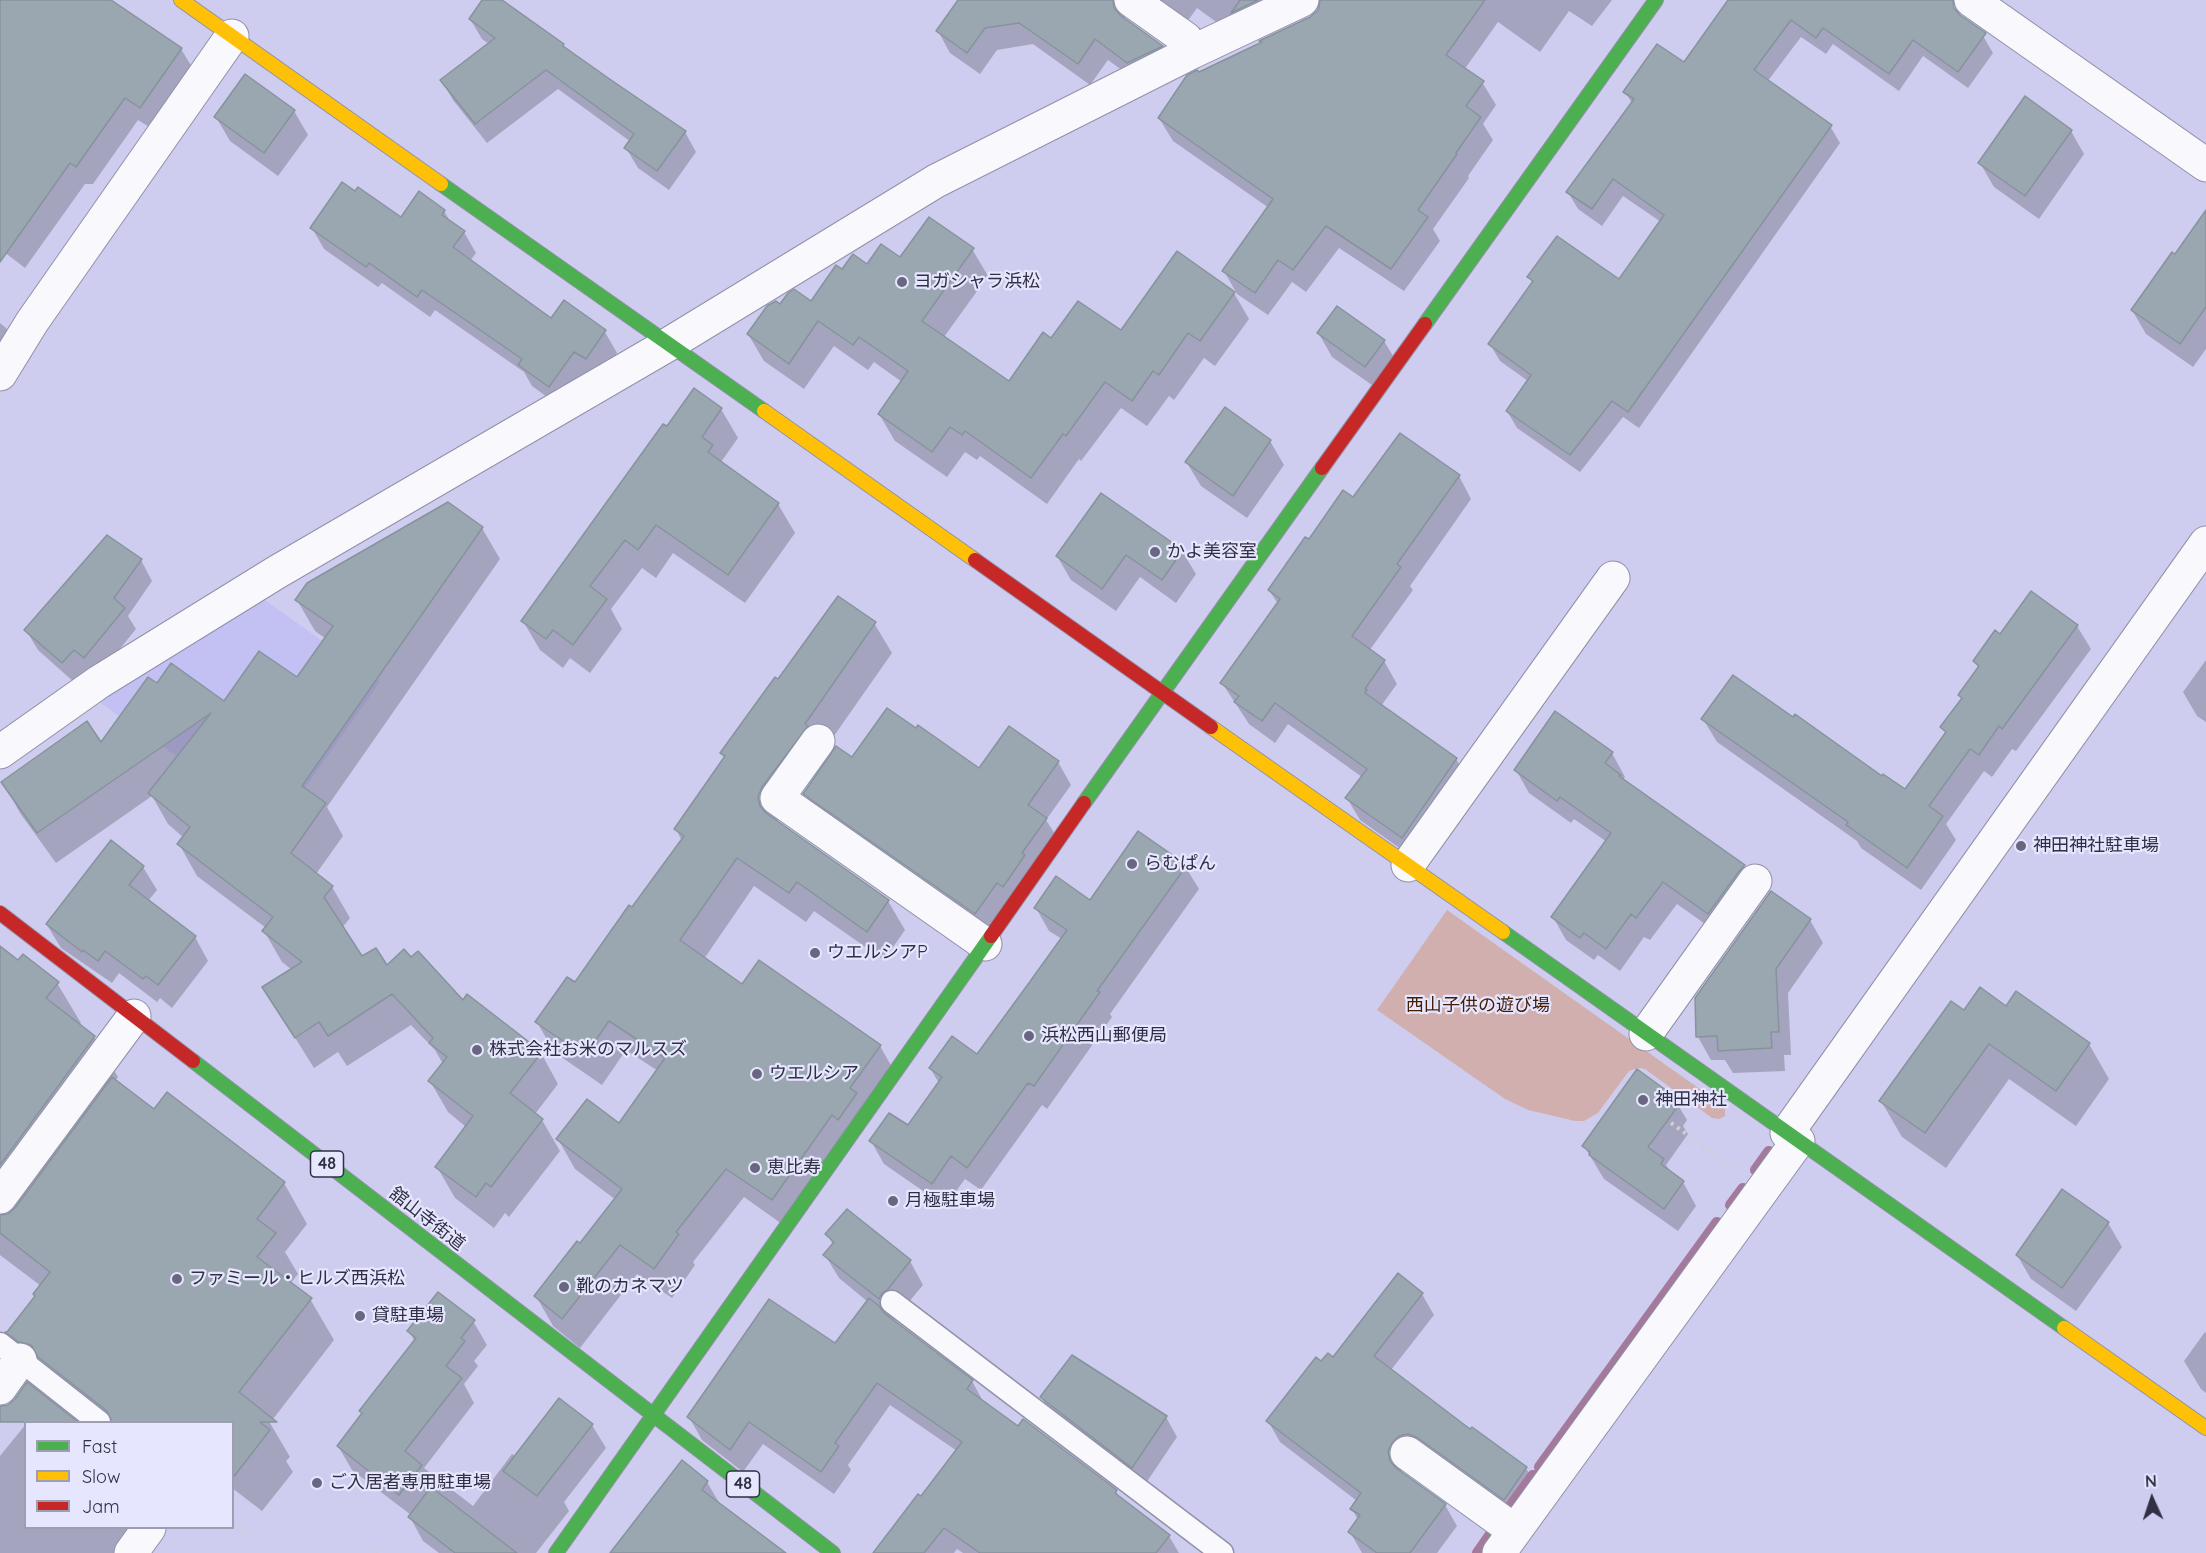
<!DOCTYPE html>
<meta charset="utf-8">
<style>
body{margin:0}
#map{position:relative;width:2206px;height:1553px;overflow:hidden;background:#cfcdef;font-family:Quicksand,sans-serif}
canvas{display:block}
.legend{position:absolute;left:24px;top:1421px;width:210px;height:108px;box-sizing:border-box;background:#e6e6fe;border:2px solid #9d9db4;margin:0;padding:8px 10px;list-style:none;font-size:18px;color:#302f46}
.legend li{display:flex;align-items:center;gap:12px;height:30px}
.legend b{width:30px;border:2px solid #9d9db4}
.north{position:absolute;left:2122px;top:1469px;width:60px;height:60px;-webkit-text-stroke:4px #e6e6fe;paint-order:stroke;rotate:357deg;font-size:16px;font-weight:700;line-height:24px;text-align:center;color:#302f46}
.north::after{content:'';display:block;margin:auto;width:21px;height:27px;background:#302f46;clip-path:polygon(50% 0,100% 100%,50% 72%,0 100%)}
</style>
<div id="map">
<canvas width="2206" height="1553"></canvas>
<ul class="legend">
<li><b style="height:8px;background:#4caf50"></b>Fast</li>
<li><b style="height:8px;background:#ffc107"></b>Slow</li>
<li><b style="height:8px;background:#c62828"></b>Jam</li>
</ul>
<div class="north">N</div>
</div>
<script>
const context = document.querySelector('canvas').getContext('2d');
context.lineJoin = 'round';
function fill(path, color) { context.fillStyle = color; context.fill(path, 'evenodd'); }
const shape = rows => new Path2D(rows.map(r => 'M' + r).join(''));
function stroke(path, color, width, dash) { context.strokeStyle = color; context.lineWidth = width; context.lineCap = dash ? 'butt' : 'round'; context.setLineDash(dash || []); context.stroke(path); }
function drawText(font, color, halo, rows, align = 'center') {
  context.font = font + ' Quicksand,"Noto Sans JP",sans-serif'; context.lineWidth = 4.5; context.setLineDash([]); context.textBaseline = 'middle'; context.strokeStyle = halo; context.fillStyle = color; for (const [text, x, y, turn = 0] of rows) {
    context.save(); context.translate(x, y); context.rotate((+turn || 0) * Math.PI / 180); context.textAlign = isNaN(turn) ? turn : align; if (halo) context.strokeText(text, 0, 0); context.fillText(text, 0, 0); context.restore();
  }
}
fill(shape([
 [262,598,380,682,277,827,98,701]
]), '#c3c1f4');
fill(shape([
 [1447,910,1721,1104,1725,1109,1725,1116,1719,1119,1712,1118,1645,1069,1639,1068,1629,1071,1598,1113,1584,1121,1575,1121,1528,1110,1505,1099,1377,1010]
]), '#d1afaf');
fill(shape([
 [0,0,110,0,181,49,195,72,154,130,138,120,93,184,85,184,25,268,0,249],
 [484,0,500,0,563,45,566,49,685,132,696,152,669,190,638,168,626,148,631,142,558,89,487,143,453,100,442,81,489,44,482,39,470,19],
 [960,0,1306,0,1237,37,1197,8,1184,26,1128,11,1124,20,1162,47,1174,68,1141,84,1108,60,1090,85,1033,44,997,50,980,74,950,53,938,31],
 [1376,0,1612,0,1592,26,1569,11,1540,52,1498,22,1464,70,1482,82,1496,105,1483,124,1493,140,1468,176,1469,178,1433,229,1440,241,1404,291,1339,248,1306,292,1292,282,1268,315,1237,294,1224,271,1269,208,1173,141,1159,118,1199,74,1263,44,1262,42],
 [1730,0,1932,0,1983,36,1993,53,1968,88,1923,56,1899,91,1833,44,1826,54,1801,37,1767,82,1830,126,1840,143,1639,428,1623,417,1580,472,1517,428,1507,411,1528,381,1500,361,1490,344,1533,284,1529,277,1619,281,1661,222,1623,196,1602,226,1578,209,1568,192,1632,103,1625,92,1684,64],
 [294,111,308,135,278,176,230,141,216,117],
 [2071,131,2084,154,2039,219,1994,187,1980,163],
 [444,211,451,223,464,232,476,253,470,261,551,320,605,332,617,353,598,380,586,372,561,407,532,386,524,372,435,310,430,317,382,283,378,287,324,249,312,228,401,219],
 [972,249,988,276,944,337,1009,383,1052,340,1122,332,1234,293,1249,319,1215,366,1204,358,1174,400,1169,396,1147,426,1121,408,1081,461,1079,459,1047,504,980,456,977,460,965,452,947,477,895,441,879,414,902,382,874,362,868,370,834,346,804,389,764,361,748,334,781,306,811,303,843,271,901,259],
 [2206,259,2206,349,2193,367,2146,334,2132,310],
 [0,323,6,328,19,351,0,378],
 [1319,334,1384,341,1398,364,1379,390,1332,357],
 [721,409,738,438,721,462,778,504,795,533,745,603,673,553,656,578,642,568,611,609,622,629,590,673,570,658,563,668,540,650,523,621,667,428],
 [1225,409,1270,441,1284,465,1247,518,1201,486,1187,463],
 [1459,476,1471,499,1410,586,1413,590,1369,651,1384,661,1397,684,1381,706,1456,759,1469,781,1415,859,1360,820,1347,798,1362,777,1288,724,1275,743,1249,724,1222,683,1278,604,1269,590,1309,541,1353,499],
 [1102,495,1182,551,1196,574,1176,603,1140,577,1116,611,1071,580,1057,556],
 [448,504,482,528,500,559,327,807,343,836,316,874,332,887,350,918,342,928,362,958,463,1002,541,1053,558,1084,535,1114,542,1120,560,1151,509,1217,505,1213,494,1228,455,1198,437,1167,466,1127,448,1112,430,1081,443,1064,435,1050,411,1025,347,1066,338,1052,314,1068,264,988,292,970,282,962,264,931,266,928,197,876,179,844,184,838,168,824,152,796,56,863,20,813,3,782,101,744,157,685,225,703,298,679,326,639,315,631,297,600],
 [141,560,152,581,128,616,136,629,96,678,86,670,75,683,38,650,26,630],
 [874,623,892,653,822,753,777,822,888,901,905,930,884,960,814,911,806,922,754,886,704,959,742,986,880,1046,897,1076,789,1229,744,1197,693,1262,695,1265,672,1298,637,1274,580,1348,553,1326,536,1296,581,1245,616,1200,575,1169,558,1139,620,1125,658,1071,626,1050,602,1085,554,1052,537,1022,575,985,682,841,676,829,725,759,722,753,779,681],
 [2077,626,2091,649,2016,751,2012,749,1992,777,1984,771,1946,824,1956,840,1921,890,1861,848,1857,841,1717,742,1703,719,1794,719,1905,791,1946,734,1942,727,1962,699,1960,695,1979,669,1974,661,2001,636],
 [2206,660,2206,722,2197,716,2183,692],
 [1612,753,1625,777,1623,780,1744,866,1757,889,1722,936,1677,904,1650,940,1644,937,1620,971,1598,955,1594,960,1566,940,1553,917,1607,842,1574,819,1571,823,1529,793,1516,770],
 [852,759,980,770,1058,762,1071,785,1046,820,1060,842,988,936,818,817,805,794],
 [1185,866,1199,889,1110,1014,1112,1017,1047,1109,1042,1105,981,1190,965,1179,945,1206,884,1164,871,1141,908,1127,939,1083,930,1068,978,1056,1062,939,1049,931,1036,908,1090,902],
 [143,867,157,890,148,901,195,937,208,961,172,1008,160,998,157,1002,119,973,112,983,61,948,47,925],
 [1810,920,1823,943,1788,993,1791,1055,1784,1055,1785,1071,1733,1073,1725,1060,1711,1060,1698,1037,1696,999],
 [0,950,57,983,81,1023,79,1025,94,1037,118,1077,115,1081,155,1111,284,1183,307,1224,285,1252,298,1274,290,1284,310,1299,334,1340,270,1423,290,1457,286,1461,293,1472,262,1511,232,1488,232,1422,95,1422,32,1373,9,1333,36,1297,41,1286,0,1255],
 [2007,1008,2089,1044,2109,1079,2076,1126,2009,1079,1946,1168,1902,1137,1881,1101,1964,1012],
 [1673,1097,1687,1120,1683,1126,1688,1134,1666,1165,1671,1173,1683,1182,1696,1206,1678,1231,1604,1179,1584,1146],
 [2063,1191,2108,1223,2122,1247,2076,1311,2031,1279,2017,1255],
 [827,1234,910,1261,923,1285,893,1321,972,1381,984,1403,1116,1491,1120,1499,1169,1536,1179,1553,963,1553,957,1549,954,1553,875,1553,957,1451,890,1405,848,1465,851,1470,834,1494,763,1444,743,1472,702,1440,689,1417,835,1345,868,1302,839,1278,825,1255,833,1245],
 [1422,1294,1434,1315,1391,1370,1471,1431,1526,1468,1538,1489,1516,1520,1403,1464,1400,1473,1445,1505,1457,1526,1437,1553,1362,1553,1350,1532,1358,1520,1352,1509,1357,1501,1280,1442,1268,1421,1322,1363,1333,1359],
 [473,1321,487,1345,474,1361,478,1366,464,1384,474,1403,424,1468,473,1506,512,1454,515,1456,592,1425,606,1448,564,1502,569,1511,536,1553,439,1553,423,1541,410,1517,411,1515,352,1470,338,1446,363,1415,361,1411,415,1342,409,1331],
 [2205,1332,2206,1333,2206,1393,2201,1389,2184,1361],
 [27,1385,75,1422,27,1422,35,1412],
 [1042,1398,1166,1417,1177,1437,1144,1486,1053,1417],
 [26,1424,26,1528,160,1528,140,1553,0,1553,0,1456],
 [707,1482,721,1506,783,1553,613,1553]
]), '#0003');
stroke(shape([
 [1756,1170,1769,1152],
 [1731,1205,1743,1189],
 [1540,1467,1717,1223],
 [1509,1509,1533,1476],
 [1478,1553,1492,1533]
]), '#a37a9b', 12);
const building = shape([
 [0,0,111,0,182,48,140,108,125,98,76,167,70,163,0,262,0,0],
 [482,0,502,0,564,44,563,46,611,80,686,131,657,171,624,148,634,134,546,70,475,124,440,80,495,38,469,19,482,0],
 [958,0,1113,0,1114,8,1120,15,1163,46,1127,63,1095,39,1078,64,1019,23,985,28,967,53,936,31,958,0],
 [1240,0,1258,0,1231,13,1240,0],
 [1320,0,1485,0,1446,55,1484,81,1466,106,1481,117,1456,153,1457,154,1418,210,1428,217,1391,269,1326,226,1293,270,1278,260,1255,293,1222,271,1273,199,1158,118,1187,75,1197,70,1199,72,1262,42,1259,41,1310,17,1318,10,1320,0],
 [1728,0,1953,0,1954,8,1960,15,1986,33,1958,72,1913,40,1889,74,1823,28,1816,38,1791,20,1754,70,1832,125,1628,412,1612,401,1570,455,1506,411,1531,375,1488,344,1533,281,1527,277,1557,236,1619,279,1664,215,1613,179,1592,209,1566,192,1634,99,1623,92,1657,44,1684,62,1728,0],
 [245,74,295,110,264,153,214,117,245,74],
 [2025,96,2072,130,2025,196,1978,163,2025,96],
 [342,182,355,191,358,187,401,217,419,191,445,210,442,215,465,231,453,247,551,318,564,300,606,330,586,359,574,352,549,387,518,365,522,359,422,290,417,297,369,263,366,267,310,228,342,182],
 [2206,210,2206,307,2180,344,2131,310,2172,252,2175,254,2206,210],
 [929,217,974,248,922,321,1009,381,1043,332,1051,338,1078,301,1121,330,1177,251,1235,292,1200,341,1188,333,1159,375,1153,371,1132,401,1105,382,1066,436,1063,434,1031,478,965,431,962,435,950,427,932,452,878,414,908,371,859,337,853,345,818,321,789,364,747,334,767,306,776,301,780,304,788,293,794,289,811,301,836,265,842,269,853,254,867,264,881,244,900,257,929,217],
 [1337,306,1385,340,1365,367,1317,333,1337,306],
 [694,388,722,408,702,437,713,445,708,452,779,503,728,575,656,525,638,550,625,540,590,586,607,599,573,645,553,630,546,639,521,621,663,424,667,426,694,388],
 [1225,407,1271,440,1233,496,1185,462,1225,407],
 [1400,433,1460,475,1397,564,1401,567,1352,636,1385,660,1365,689,1367,690,1365,693,1457,758,1402,838,1345,798,1367,769,1275,703,1262,721,1234,702,1239,696,1220,683,1280,599,1268,590,1305,537,1309,539,1343,490,1353,497,1400,433],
 [1101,493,1183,550,1162,580,1126,555,1102,589,1056,556,1101,493],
 [448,502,483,527,302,786,326,803,291,853,333,886,324,897,362,956,376,948,387,965,404,949,411,957,418,951,463,1000,467,994,542,1052,510,1093,543,1119,491,1187,486,1183,476,1197,435,1167,473,1116,428,1081,447,1057,429,1043,433,1038,392,994,328,1036,319,1022,295,1038,262,987,302,962,262,931,273,917,177,844,190,827,148,793,211,713,37,833,1,782,87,721,101,742,148,677,157,683,171,663,224,701,259,651,297,677,333,626,295,600,307,583,448,502],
 [107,535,142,559,114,598,125,608,84,658,74,650,62,663,24,630,107,535],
 [2031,591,2078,625,2002,729,1999,726,1979,755,1970,749,1929,806,1943,816,1907,868,1846,825,1848,822,1701,719,1733,675,1793,717,1795,714,1882,776,1883,774,1905,789,1946,732,1940,727,1962,698,1958,695,1979,666,1973,661,1995,630,2000,634,2031,591],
 [838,596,876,622,805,724,808,726,762,787,758,797,760,806,766,813,889,900,867,932,797,882,789,893,737,858,680,940,742,984,759,960,881,1045,850,1088,857,1093,838,1120,832,1115,772,1200,726,1169,676,1232,679,1234,654,1269,620,1245,562,1319,534,1296,577,1241,580,1243,622,1189,556,1139,587,1099,619,1123,665,1058,609,1021,585,1056,535,1022,567,977,575,982,629,905,632,907,684,836,674,829,725,756,720,753,775,677,778,679,838,596],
 [887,708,916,728,918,725,979,768,1009,726,1059,761,1028,805,1047,818,1022,853,1025,855,1003,887,997,883,975,914,803,794,836,746,852,757,887,708],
 [1555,711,1613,752,1605,763,1621,775,1619,776,1745,865,1740,870,1708,914,1663,882,1636,918,1631,914,1606,949,1584,933,1580,938,1551,917,1611,833,1560,797,1557,801,1514,770,1555,711],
 [1138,831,1187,865,1097,991,1100,992,1034,1086,1028,1083,967,1168,951,1156,932,1184,869,1141,889,1113,908,1125,942,1077,929,1068,952,1036,977,1054,1026,987,1067,930,1034,908,1056,876,1090,900,1138,831],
 [111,840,144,866,129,885,196,936,158,985,146,976,143,979,105,951,98,961,83,950,82,952,46,924,111,840],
 [1771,891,1811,919,1776,969,1779,1032,1771,1032,1772,1048,1718,1051,1717,1036,1696,1037,1695,998,1771,891],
 [0,946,18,960,23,954,59,982,46,998,95,1036,0,1165,0,946],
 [1980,987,2006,1006,2016,991,2090,1043,2056,1091,1989,1044,1925,1133,1879,1101,1951,1001,1964,1010,1980,987],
 [1637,1069,1674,1096,1668,1104,1676,1109,1648,1147,1664,1159,1661,1164,1684,1181,1664,1209,1589,1155,1590,1152,1582,1146,1637,1069],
 [112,1077,154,1109,167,1092,285,1182,257,1219,276,1233,257,1257,312,1298,239,1392,277,1422,260,1422,270,1430,232,1479,232,1422,112,1422,107,1411,38,1357,31,1345,19,1342,5,1332,7,1332,35,1296,33,1294,50,1272,0,1233,0,1215,8,1214,15,1208,112,1077],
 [2062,1189,2109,1222,2062,1288,2016,1255,2062,1189],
 [847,1209,911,1260,888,1289,882,1293,879,1299,823,1255,834,1242,825,1234,847,1209],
 [1398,1273,1423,1293,1374,1356,1470,1429,1472,1427,1527,1467,1504,1500,1418,1438,1408,1434,1399,1436,1392,1443,1388,1451,1390,1461,1396,1468,1446,1504,1410,1553,1377,1553,1348,1532,1360,1515,1350,1509,1361,1493,1266,1421,1316,1357,1321,1361,1328,1353,1333,1357,1398,1273],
 [438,1292,475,1320,461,1338,465,1341,446,1366,462,1378,405,1451,422,1465,399,1495,337,1446,362,1413,359,1411,416,1338,407,1331,438,1292],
 [869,1298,879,1306,884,1313,973,1380,967,1389,1018,1426,1023,1419,1117,1490,1115,1493,1170,1535,1156,1553,980,1553,944,1528,924,1553,873,1553,918,1494,921,1496,962,1442,877,1383,835,1443,839,1446,821,1472,749,1422,730,1450,687,1417,769,1299,835,1343,869,1298],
 [1072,1355,1167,1416,1132,1468,1040,1397,1072,1355],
 [27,1382,78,1422,0,1422,0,1406,8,1405,15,1399,27,1382],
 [559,1398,593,1424,537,1496,503,1471,559,1398],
 [682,1460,708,1481,702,1490,786,1553,610,1553,682,1460],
 [431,1487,517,1553,455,1553,408,1517,431,1487]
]);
fill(building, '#9aa7b1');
stroke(building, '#86939d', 1.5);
const lane = shape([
 [892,1302,1222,1553],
 [0,1344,99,1422]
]);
const street = shape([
 [1131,0,1186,39,1192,52],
 [1971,0,2206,165],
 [0,374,32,322,232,36],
 [818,741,777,798,985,944],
 [0,752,99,682,277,572,669,344,936,181,1192,52,1302,0],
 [1408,865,1613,578],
 [1646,1034,1755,881],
 [1787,1133,2206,543],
 [0,1197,134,1016],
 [0,1388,20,1360],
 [1407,1453,1515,1531],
 [131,1553,149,1528],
 [1499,1553,1798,1141]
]);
const fast = shape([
 [441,184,764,411],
 [1425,324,1656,0],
 [1084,803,1322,468],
 [1503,932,2064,1328],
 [193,1061,833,1553],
 [556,1553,991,936]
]);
const slow = shape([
 [181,0,441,184],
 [764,411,975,560],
 [1211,727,1503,932],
 [2064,1328,2206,1428]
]);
const jam = shape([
 [1322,468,1425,324],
 [975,560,1211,727],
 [0,913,193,1061],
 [991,936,1084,803]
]);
stroke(lane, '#9190a9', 25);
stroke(street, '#9190a9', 35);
stroke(fast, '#9190a9', 16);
stroke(slow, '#9190a9', 16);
stroke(jam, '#9190a9', 16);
stroke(shape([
 [1671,1123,1734,1168],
 [232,1522,251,1536],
 [370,1548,377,1553]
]), '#ceced8', 4, [3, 4.5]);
stroke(lane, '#f8f8fd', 22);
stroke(street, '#f8f8fd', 33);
stroke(fast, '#4caf50', 14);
stroke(slow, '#ffc107', 14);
stroke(jam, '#c62828', 14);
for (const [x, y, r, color] of [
 [902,282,6,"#686681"],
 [1155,552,6,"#686681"],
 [2021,846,6,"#686681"],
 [1132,864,6,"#686681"],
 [815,953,6,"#686681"],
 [1029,1036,6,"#686681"],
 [477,1050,6,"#686681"],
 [757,1074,6,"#686681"],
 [1643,1100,6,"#686681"],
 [755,1168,6,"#686681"],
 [893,1201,6,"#686681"],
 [177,1279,6,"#686681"],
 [564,1287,6,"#686681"],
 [360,1316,6,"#686681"],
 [317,1483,6,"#686681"]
]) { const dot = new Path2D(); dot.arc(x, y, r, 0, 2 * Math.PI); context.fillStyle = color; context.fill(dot); stroke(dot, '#e6e6fe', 2); }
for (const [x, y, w] of [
 [327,1164,33],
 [743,1484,33]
]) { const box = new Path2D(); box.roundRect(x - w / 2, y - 13, w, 26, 4.5); context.fillStyle = '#e6e6fe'; context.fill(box); stroke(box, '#302f46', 1.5); }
drawText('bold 16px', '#302f46', null, [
 ["48",327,1164],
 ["48",743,1484]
]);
drawText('18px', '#302f46', '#e6e6fe', [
 ["ヨガシャラ浜松",914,282],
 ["かよ美容室",1167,552],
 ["神田神社駐車場",2033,846],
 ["らむぱん",1144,864],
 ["ウエルシアP",827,953],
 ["浜松西山郵便局",1041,1036],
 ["株式会社お米のマルスズ",489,1050],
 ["ウエルシア",769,1074],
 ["神田神社",1655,1100],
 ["恵比寿",767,1168],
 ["月極駐車場",905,1201],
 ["ファミール・ヒルズ西浜松",189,1279],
 ["靴のカネマツ",576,1287],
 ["貸駐車場",372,1316],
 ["ご入居者専用駐車場",329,1483]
], 'left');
drawText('18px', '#451d07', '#e6e6fe', [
 ["西山子供の遊び場",1478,1006]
]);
drawText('18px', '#302f46', '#e6e6fe', [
 ["舘山寺街道",427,1219,38]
]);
</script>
